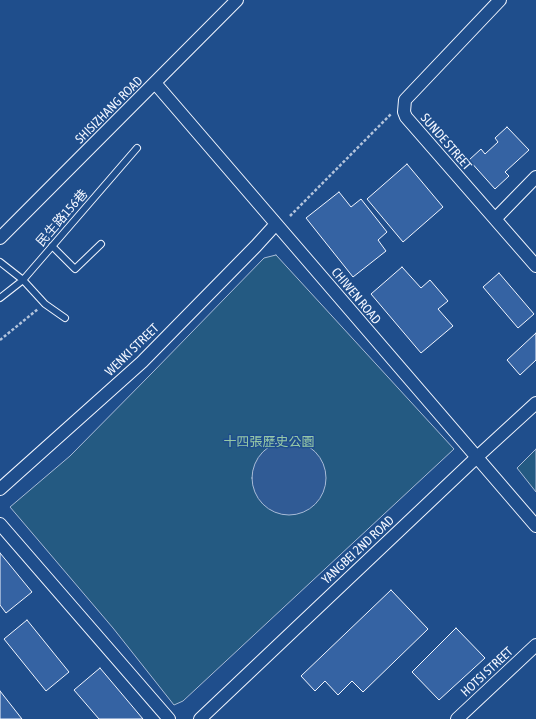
<!DOCTYPE html>
<meta charset="utf-8">
<style>
body{margin:0}
canvas{display:block;background:#1f4e8c}
</style>
<canvas width="536" height="719"></canvas>
<script>
const context = document.querySelector('canvas').getContext('2d');
context.lineJoin = 'round';
function fill(path, color) { context.fillStyle = color; context.fill(path, 'evenodd'); }
const shape = rows => new Path2D(rows.map(r => 'M' + r).join(''));
function stroke(path, color, width, dash) { context.strokeStyle = color; context.lineWidth = width; context.lineCap = dash ? 'butt' : 'round'; context.setLineDash(dash || []); context.stroke(path); }
function drawText(font, color, halo, rows, align = 'center') {
  context.font = font + ' "Asap Condensed","Noto Sans TC",sans-serif'; context.lineWidth = 3; context.setLineDash([]); context.textBaseline = 'middle'; context.strokeStyle = halo; context.fillStyle = color; for (const [text, x, y, turn = 0] of rows) {
    context.save(); context.translate(x, y); context.rotate((+turn || 0) * Math.PI / 180); context.textAlign = isNaN(turn) ? turn : align; if (halo) context.strokeText(text, 0, 0); context.fillText(text, 0, 0); context.restore();
  }
}
const green = shape([
 [276,255,454,449,183,701,174,705,113,628,10,507,70,456,152,373,264,258,276,255],
 [536,449,536,492,517,468,536,449]
]);
fill(green, '#245a82');
stroke(green, '#a8bbd7', 1);
const parking = shape([
 '252 478a37 37 0 1 1 74 0a37 37 0 1 1-74 0Z'
]);
fill(parking, '#305b95');
stroke(parking, '#a8bbd7', 1);
const building = shape([
 [507,127,529,150,505,172,509,176,495,189,469,160,481,149,485,154,498,142,495,138,507,127],
 [407,164,443,207,403,242,367,199,407,164],
 [339,192,351,207,361,199,387,232,378,240,386,251,353,277,306,218,339,192],
 [402,267,421,288,430,280,448,301,438,309,453,326,421,353,371,294,402,267],
 [499,273,534,314,518,328,483,287,499,273],
 [536,333,536,360,520,375,507,360,536,333],
 [0,553,32,592,6,613,0,605,0,553],
 [391,590,428,629,363,692,352,681,338,695,325,681,315,691,301,676,391,590],
 [27,620,69,672,46,691,4,639,27,620],
 [456,628,485,658,439,700,412,672,456,628],
 [100,668,143,719,99,719,74,690,100,668],
 [0,691,22,719,0,719,0,691]
]);
fill(building, '#3563a3');
stroke(building, '#f2f6ff', 1);
const service = shape([
 [52,246,75,269,101,244],
 [0,262,23,280,45,304,65,318],
 [0,298,23,280,137,148]
]);
const minor = shape([
 [500,0,405,100,404,112,406,117,536,266],
 [155,83,536,526],
 [495,219,536,177],
 [0,238,237,0],
 [0,489,142,362,256,246,276,224],
 [0,524,169,719],
 [200,719,477,457,536,403],
 [457,719,536,645]
]);
stroke(service, '#f2f6ff', 8);
stroke(minor, '#f2f6ff', 14);
stroke(shape([
 [290,216,392,113],
 [0,340,38,309]
]), '#b3c4dc', 2.5, [3, 2]);
stroke(service, '#1f4e8c', 6);
stroke(minor, '#1f4e8c', 12);
drawText('13px', '#f2f6ff', '#1f4e8c', [
 ["SHISIZHANG ROAD",109,110,-45],
 ["SUNDE STREET",446,142,49],
 ["民生路156巷",62,218,-49],
 ["CHIWEN ROAD",356,296,50],
 ["WENKI STREET",132,350,-44],
 ["YANGBEI 2ND ROAD",358,550,-43],
 ["HOTSI STREET",487,672,-43]
]);
drawText('13px', '#97c8a6', '#1f4e8c', [
 ["十四張歷史公園",269,442]
]);
</script>
